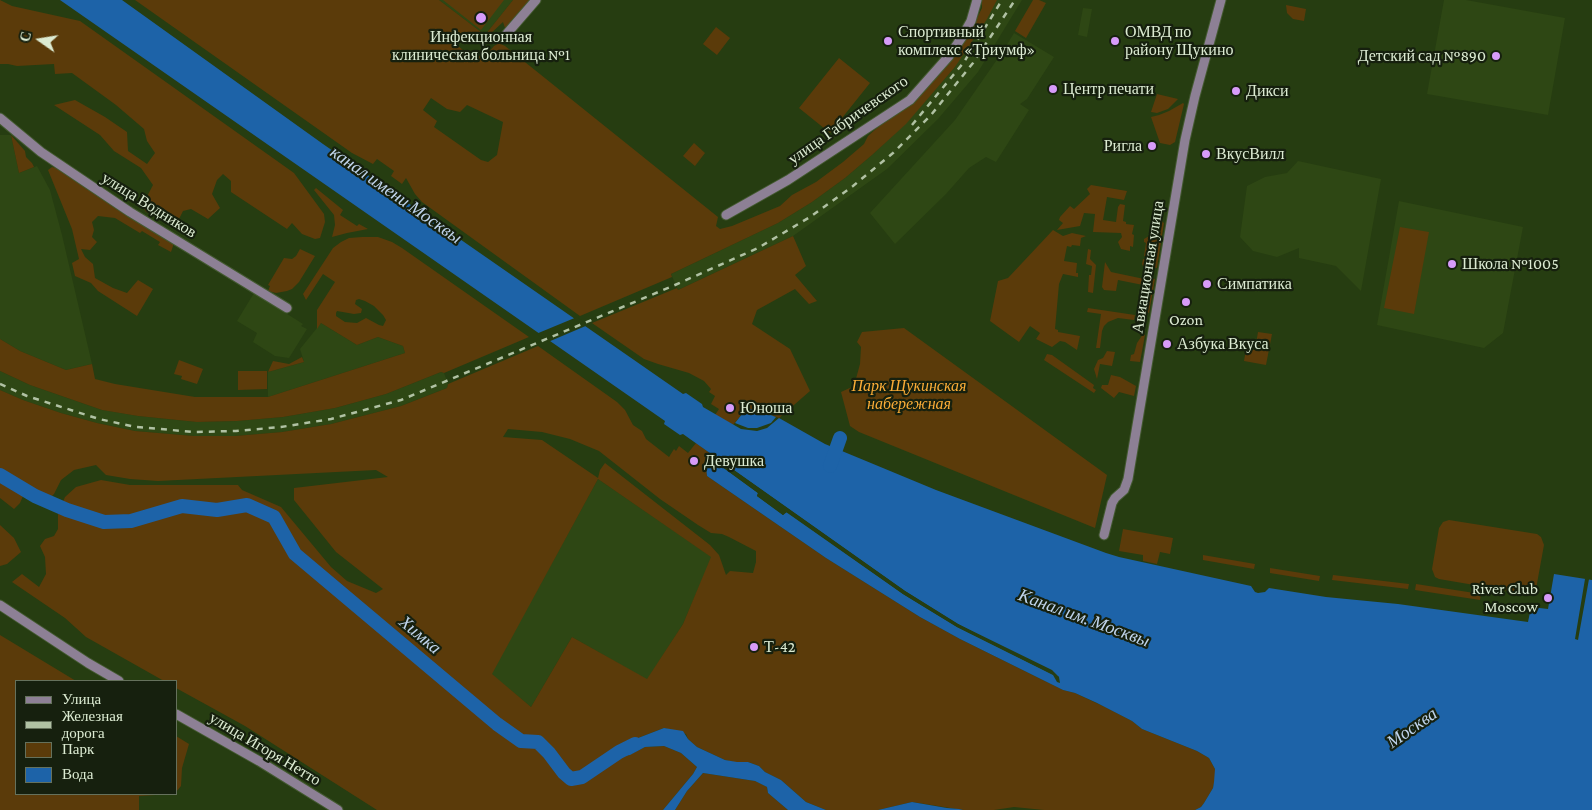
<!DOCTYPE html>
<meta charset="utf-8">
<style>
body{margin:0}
#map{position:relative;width:1592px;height:810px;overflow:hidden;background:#263d11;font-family:"Crimson Pro",serif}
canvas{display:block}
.legend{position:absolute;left:15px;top:680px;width:162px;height:115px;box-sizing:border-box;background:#16200e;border:1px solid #65715c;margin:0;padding:6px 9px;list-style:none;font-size:15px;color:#dcebd2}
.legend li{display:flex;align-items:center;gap:10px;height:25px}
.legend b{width:25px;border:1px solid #65715c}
.north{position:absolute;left:15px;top:15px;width:50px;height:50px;-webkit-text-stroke:4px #16200e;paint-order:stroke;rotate:283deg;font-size:14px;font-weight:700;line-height:20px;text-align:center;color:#dcebd2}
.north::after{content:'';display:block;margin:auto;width:18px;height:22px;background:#dcebd2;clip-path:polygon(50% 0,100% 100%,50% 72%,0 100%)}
</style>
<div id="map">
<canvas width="1592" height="810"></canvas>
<ul class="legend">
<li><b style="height:6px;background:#8d8095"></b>Улица</li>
<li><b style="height:6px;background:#b0c1a3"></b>Железная дорога</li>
<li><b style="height:14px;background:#5b3b0a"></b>Парк</li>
<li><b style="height:14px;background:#1d63a8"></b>Вода</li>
</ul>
<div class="north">С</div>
</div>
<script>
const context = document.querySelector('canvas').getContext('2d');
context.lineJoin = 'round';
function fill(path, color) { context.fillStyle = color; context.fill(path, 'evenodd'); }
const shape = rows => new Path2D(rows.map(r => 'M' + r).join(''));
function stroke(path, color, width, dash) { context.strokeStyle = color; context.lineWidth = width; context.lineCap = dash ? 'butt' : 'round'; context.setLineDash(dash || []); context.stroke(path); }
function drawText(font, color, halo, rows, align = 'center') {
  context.font = font + ' "Crimson Pro",serif'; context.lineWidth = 4.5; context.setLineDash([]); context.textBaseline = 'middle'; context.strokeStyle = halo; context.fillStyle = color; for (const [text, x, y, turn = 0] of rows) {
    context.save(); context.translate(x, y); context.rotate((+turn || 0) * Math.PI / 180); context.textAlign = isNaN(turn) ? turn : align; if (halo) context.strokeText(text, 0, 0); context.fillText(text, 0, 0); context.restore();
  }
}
fill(shape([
 [439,0,513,0,485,35],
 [987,0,1022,0,978,72,938,119,887,169,793,236,678,290,671,274,778,223,812,202,845,178,872,155,905,124,955,67],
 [1444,0,1466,0,1565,18,1548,115,1427,94],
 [1083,8,1092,9,1087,37,1078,35],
 [1014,33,1054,57,1027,99,1020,104,1029,110,996,162,986,157,969,168,946,194,895,244,870,213,955,120,1003,51],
 [0,135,11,135,19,173,37,166,50,190,62,235,92,364,66,370,20,351,0,339],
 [1298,161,1381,179,1361,291,1336,266,1299,258,1299,248,1277,257,1253,251,1240,237,1247,186,1265,177,1287,173],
 [1399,201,1523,227,1503,333,1484,348,1377,325],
 [254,293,303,324,301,326,307,329,289,358,275,356,253,342,257,333,237,321],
 [321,323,357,345,378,337,403,346,405,353,268,397,268,372,304,362,300,349],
 [0,371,30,385,102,410,138,416,197,422,237,421,283,417,335,408,386,394,441,372,444,373,448,384,447,388,401,406,331,424,282,432,235,436,194,436,135,431,97,423,61,413,23,400,0,390],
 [598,479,712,557,683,624,647,680,572,637,531,707,491,674]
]), '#2e4714');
fill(shape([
 [0,0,12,6,80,21,294,173,324,214,325,222,320,238,315,239,302,234,292,223,287,229,231,192,231,181,223,174,217,180,212,194,220,208,208,219,191,209,183,211,177,223,146,212,142,206,153,185,141,168,114,151,100,135,54,105,75,100,105,117,127,132,128,151,147,164,155,153,147,141,144,129,116,105,72,73,55,74,54,64,17,66,8,64,0,64],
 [135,0,439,0,485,35,513,0,530,0,508,27,505,28,503,22,488,36,470,39,443,34,473,58,488,53,494,46,499,43,505,46,718,217,716,226,720,229,732,226,780,206,792,195,816,182,843,162,864,144,868,136,888,118,975,22,982,8,982,0,997,0,987,19,955,67,906,124,872,155,845,178,812,202,778,223,671,274,672,277,580,316,422,202,415,194,406,178,402,184,391,176,394,171,377,159,373,164,352,153],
 [431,98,447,109,460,112,467,105,503,122,497,155,488,162,481,160,434,127,437,121,423,110],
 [443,0,504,0,481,30],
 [1033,0,1039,0,1046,3,1026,38,1015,31],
 [1286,5,1306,9,1304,21,1293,19,1287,13],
 [716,27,730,38,717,55,703,44],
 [839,58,870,83,830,133,799,108],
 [1157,94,1178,99,1168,109,1157,113,1151,112],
 [1183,103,1184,104,1175,142,1170,145,1160,143,1151,117,1159,115,1169,111],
 [11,135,25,151,26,157,32,163,34,167,19,173],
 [694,143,705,153,695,166,683,156],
 [52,167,61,169,174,243,171,252,158,245,160,242,142,231,140,233,115,218,98,216,92,222,94,230,92,237,97,242,90,250,81,249,85,257,93,264,95,278,113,288,127,293,138,280,153,289,137,316,98,291,91,283,75,276,72,263,79,259,72,229,48,170],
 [1091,185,1127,191,1124,200,1107,197,1103,220,1116,222,1118,207,1120,204,1125,205,1123,221,1126,222,1126,224,1134,225,1132,234,1134,235,1133,247,1130,246,1130,251,1121,249,1118,242,1122,237,1121,233,1093,232,1095,214,1084,213,1080,226,1057,230,1063,223,1059,220,1060,217,1070,206,1074,209,1090,194,1087,189],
 [316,188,343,210,340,215,357,226,359,224,368,229,347,233,332,237,335,225,334,215,314,190],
 [1157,217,1164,223,1157,268,1143,266,1142,264,1143,259,1147,260,1148,257,1144,256,1146,243,1144,242,1144,239,1151,235],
 [1400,227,1429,232,1414,314,1384,308],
 [1053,230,1063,236,1072,233,1086,236,1081,238,1080,246,1072,245,1071,247,1067,246,1064,261,1077,263,1076,273,1078,273,1078,277,1063,274,1059,284,1055,329,1058,330,1058,332,1080,336,1077,350,1065,342,1060,341,1052,347,1036,339,1040,333,1030,326,1019,342,990,321,998,281,1008,278],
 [793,236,806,266,795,275,817,301,809,304,795,289,757,310,752,324,790,349,810,391,779,418,757,410,746,409,733,425,715,415,719,409,711,404,715,396,709,392,711,389,704,381,689,373,658,364,644,359,592,323,677,288,678,290],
 [362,237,378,237,392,242,402,248,529,337,444,373,441,372,386,394,335,408,283,417,237,421,197,422,138,416,102,410,30,385,0,371,0,339,20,351,66,370,92,364,95,379,115,384,195,397,268,397,405,353,403,346,378,337,357,345,321,323,317,329,317,310,335,282,323,274,306,300,303,294,333,248,341,242,349,238],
 [359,299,365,301,374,306,383,315,386,320,383,326,379,325,366,318,357,323,345,322,336,316,336,313,337,311,354,314,361,313,362,309,355,304,356,300],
 [300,249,315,256,299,282,292,289,287,291,276,293,268,291,270,286,268,285,284,258,292,259,296,256],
 [1088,249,1091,250,1090,259,1096,265,1093,293,1088,292,1089,275,1091,275,1092,266,1086,264],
 [1105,262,1111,272,1149,280,1151,278,1155,279,1149,313,1145,311,1144,307,1148,286,1118,280,1116,291,1104,290,1102,287],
 [1088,308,1135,315,1134,320,1118,318,1108,322,1104,326,1102,331,1100,348,1096,348,1101,314,1087,312],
 [904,328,1107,475,1095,528,859,432,850,426,841,392,854,386,860,364,861,347,857,342,862,332],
 [1258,332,1272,334,1266,365,1244,361,1246,349,1255,350],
 [1143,334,1145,335,1140,362,1130,361,1131,355,1134,354,1137,343],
 [538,346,617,402,625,410,633,425,642,431,646,439,669,457,674,449,676,451,679,446,688,453,696,443,711,454,706,467,707,476,826,558,920,617,960,639,1063,690,1075,693,1105,707,1132,721,1142,729,1197,751,1209,758,1215,769,1216,775,1213,788,1204,803,1201,807,1195,810,1044,810,1014,807,994,810,963,810,912,802,878,810,826,810,806,802,781,780,765,772,759,766,748,762,737,763,725,760,697,747,688,739,686,734,664,728,638,738,623,756,629,755,645,747,664,746,681,753,697,767,693,774,663,810,377,810,245,726,176,688,176,681,164,681,86,637,65,618,12,582,22,574,39,587,46,574,45,557,40,546,45,539,54,536,58,529,58,513,65,497,76,487,101,480,130,485,238,485,242,490,281,507,331,567,347,581,376,593,383,589,336,552,294,500,294,488,388,477,376,470,158,481,130,479,106,475,96,465,74,470,61,480,54,494,48,500,40,503,36,502,27,494,23,496,20,503,14,509,0,498,0,390,23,400,61,413,97,423,135,431,194,436,235,436,282,432,331,424,401,406,447,388,448,384],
 [508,429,542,432,570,439,599,451,660,499,698,525,711,533,722,534,729,537,756,551,756,562,753,573,730,571,726,575,719,555,710,545,605,463,600,470,598,478,542,440,503,437],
 [598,479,711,557,683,624,647,679,572,637,531,707,492,674],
 [1107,351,1115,352,1112,366,1100,364,1097,379,1094,369,1098,360,1103,358],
 [1047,354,1052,355,1094,385,1093,388,1096,390,1094,393,1044,360],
 [302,357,304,362,268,372,273,361,289,364],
 [179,360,203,369,197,384,181,379,182,376,174,374],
 [238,371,267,371,267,389,238,390],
 [1111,375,1120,377,1136,386,1134,396,1119,392,1114,398,1101,388,1102,385,1108,385],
 [1449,520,1537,534,1541,537,1544,545,1536,589,1532,592,1527,594,1439,579,1435,577,1432,569,1439,528,1443,522],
 [0,525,14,538,21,552,7,564,0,566],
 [1123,529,1173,538,1170,554,1160,552,1157,564,1143,561,1143,555,1119,551],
 [1203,555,1255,564,1254,569,1203,560],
 [1270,568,1320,576,1319,581,1270,573],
 [1333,575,1409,584,1408,589,1332,580],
 [1416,584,1481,594,1480,600,1415,590],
 [0,635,76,681,16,681,16,794,172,794,139,796,139,810,0,810],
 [176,736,189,744,182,768,181,786,176,792],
 [703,773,755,781,767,787,768,793,788,810,675,810,687,791]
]), '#5b3b0a');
fill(shape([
 [60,0,122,0,323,144,683,394,686,393,702,404,703,407,741,429,757,431,767,428,779,418,825,444,936,490,1106,553,1119,557,1251,586,1255,592,1258,593,1265,592,1269,588,1326,597,1398,604,1528,622,1531,607,1548,609,1554,574,1592,580,1592,810,1195,810,1201,807,1204,803,1213,788,1214,782,1215,769,1209,758,1197,751,1142,729,1132,721,1097,703,1075,693,1063,690,960,639,920,617,826,558,707,476,706,467,710,458,758,493,757,496,783,515,786,512,903,594,957,627,1054,675,1056,678,1059,677,958,624,905,591,690,439,683,434,680,435,664,424,665,421],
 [746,409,757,410,776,417,771,423,757,428,748,428,735,423],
 [664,728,683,731,688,739,697,747,725,760,737,762,748,762,759,766,765,772,781,780,806,802,826,810,788,810,768,793,767,787,755,781,703,773,687,791,675,810,663,810,693,774,697,767,681,753,664,746,645,747,630,755,623,756,619,752,638,738],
 [912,802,947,808,959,809,963,810,878,810]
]), '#1d63a8');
fill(shape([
 [577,317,588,325,548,342,536,334],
 [711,454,905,591,958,624,1052,670,1059,677,1060,683,1057,682,1053,675,957,627,903,594,787,512,783,515,757,496,758,493,710,458],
 [1585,579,1589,579,1578,640,1575,639]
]), '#263d11');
stroke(shape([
 [830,466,840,438],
 [0,475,35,496,67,510,104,522,131,521,182,506,217,510,247,505,274,517,295,554,497,724,521,741,538,742,549,753,564,773,571,779,582,777,619,752,635,744]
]), '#1d63a8', 14);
const minor = shape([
 [504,37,536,0],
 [0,118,41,152,130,212,287,308],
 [726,215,788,180,910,100,949,56,962,37,971,21,977,0],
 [1104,535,1112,503,1115,498,1124,490,1128,479,1185,140,1195,96,1221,0],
 [0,605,88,663,119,681],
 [176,714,259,761,338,810]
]);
stroke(minor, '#435930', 11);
stroke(minor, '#8d8095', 9);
stroke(shape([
 [912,125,964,62,1002,0],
 [0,384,27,396,99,419,136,427,195,432,236,431,281,427,331,419,401,400,675,285,758,248,810,217,853,186,893,153,931,115,973,63,1015,0]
]), '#b0c1a3', 2.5, [6, 6]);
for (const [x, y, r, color] of [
 [481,18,6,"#d79bf9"],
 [888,41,5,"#d79bf9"],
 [1115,41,5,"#d79bf9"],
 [1496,56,5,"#d79bf9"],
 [1053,89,5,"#d79bf9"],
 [1236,91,5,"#d79bf9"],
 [1152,146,5,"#d79bf9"],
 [1206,154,5,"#d79bf9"],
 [1452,264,5,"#d79bf9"],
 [1207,284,5,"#d79bf9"],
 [1186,302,5,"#d79bf9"],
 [1167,344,5,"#d79bf9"],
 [730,408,5,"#d79bf9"],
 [694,461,5,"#d79bf9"],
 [1548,598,5,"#d79bf9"],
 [754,647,5,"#d79bf9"]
]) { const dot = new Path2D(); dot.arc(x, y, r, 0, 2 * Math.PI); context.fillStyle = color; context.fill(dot); stroke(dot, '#16200e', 2); }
drawText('16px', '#dcebd2', '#16200e', [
 ["Спортивный",898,32],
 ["комплекс «Триумф»",898,50],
 ["ОМВД по",1125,32],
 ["району Щукино",1125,50],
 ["Инфекционная",481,37,"center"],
 ["клиническая больница №1",481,55,"center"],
 ["Детский сад №890",1486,56,"right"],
 ["Центр печати",1063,89],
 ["Дикси",1246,91],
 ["Ригла",1142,146,"right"],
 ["ВкусВилл",1216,154],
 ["Школа №1005",1462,264],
 ["Симпатика",1217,284],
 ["Ozon",1186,320,"center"],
 ["Азбука Вкуса",1177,344],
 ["Юноша",740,408],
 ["Девушка",704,461],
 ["River Club",1538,589,"right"],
 ["Moscow",1538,607,"right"],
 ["Т-42",764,647]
], 'left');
drawText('16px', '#dcebd2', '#16200e', [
 ["улица Габричевского",848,120,-35],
 ["улица Водников",149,205,32],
 ["Авиационная улица",1148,267,-81],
 ["улица Игоря Нетто",265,749,31]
]);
drawText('italic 16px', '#faac37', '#16200e', [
 ["Парк Щукинская",909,386],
 ["набережная",909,404]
]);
drawText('italic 18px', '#bfd3ea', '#16200e', [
 ["канал имени Москвы",396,195,35],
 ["Канал им. Москвы",1084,618,20],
 ["Химка",420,635,40],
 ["Москва",1412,728,-35]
]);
</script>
